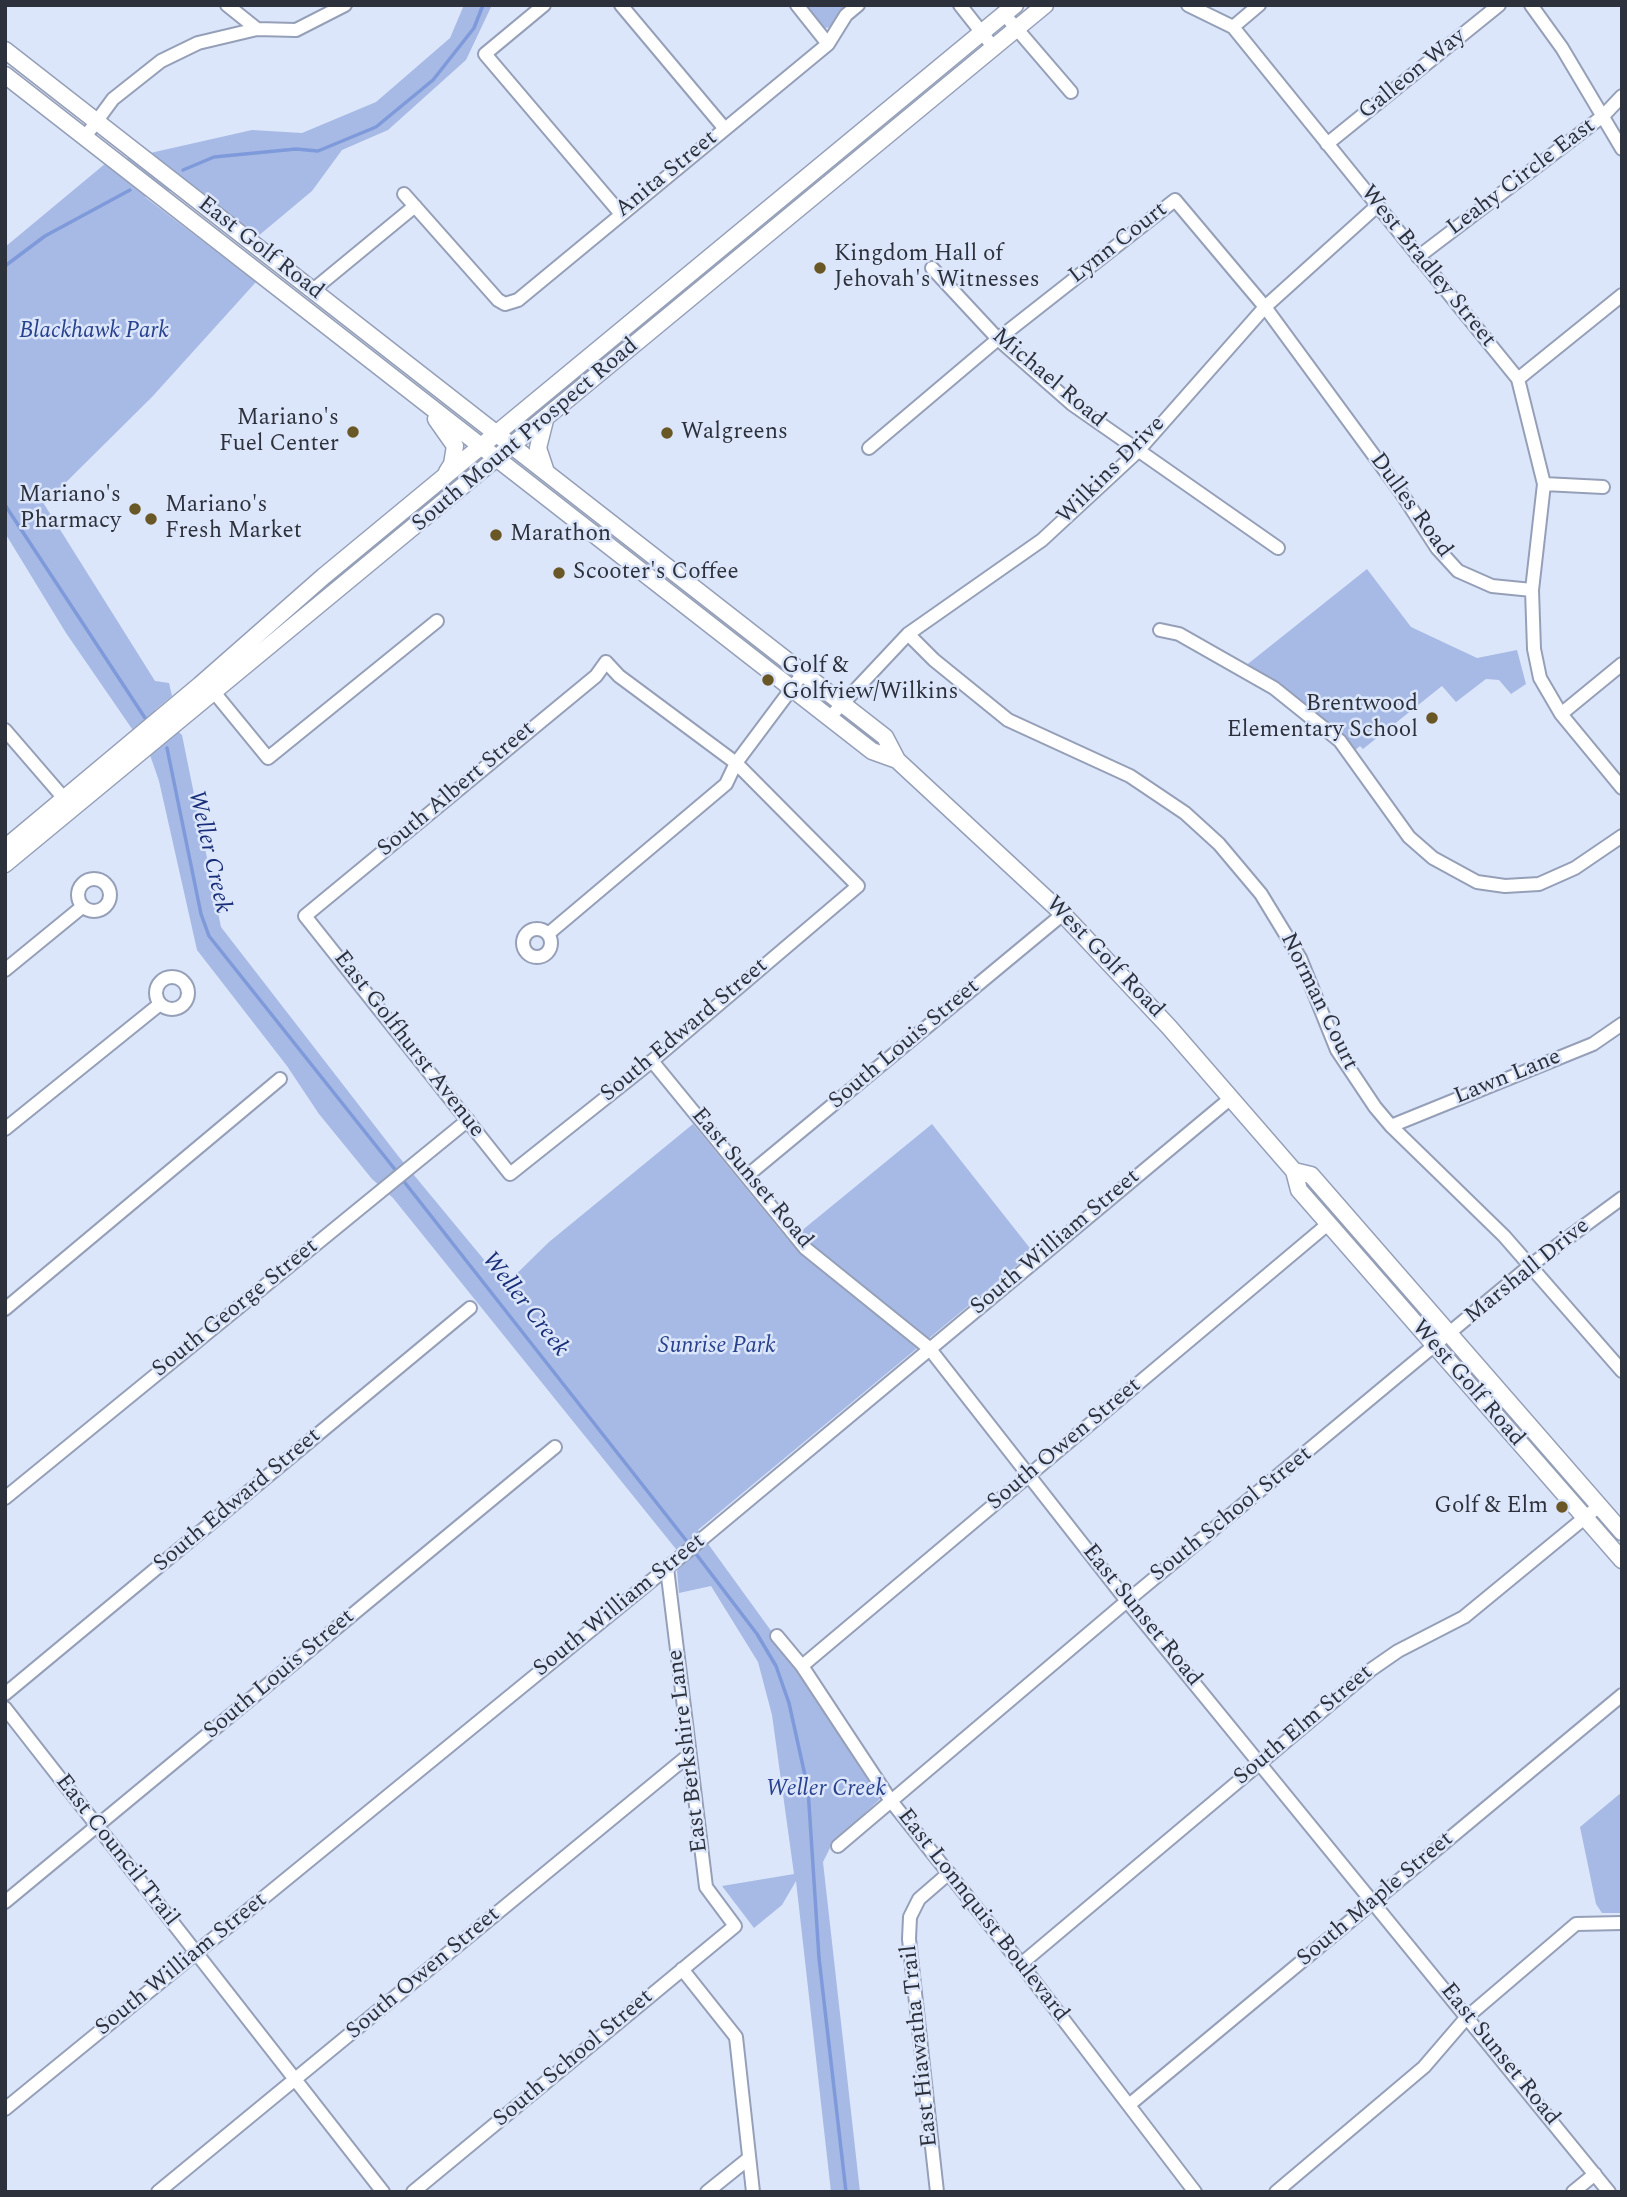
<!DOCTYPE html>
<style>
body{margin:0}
#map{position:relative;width:1627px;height:2197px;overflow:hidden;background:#dce6fb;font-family:Spectral,serif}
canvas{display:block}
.frame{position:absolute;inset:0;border:7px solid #2d313b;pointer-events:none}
</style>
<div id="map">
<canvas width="1627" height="2197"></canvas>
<div class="frame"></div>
</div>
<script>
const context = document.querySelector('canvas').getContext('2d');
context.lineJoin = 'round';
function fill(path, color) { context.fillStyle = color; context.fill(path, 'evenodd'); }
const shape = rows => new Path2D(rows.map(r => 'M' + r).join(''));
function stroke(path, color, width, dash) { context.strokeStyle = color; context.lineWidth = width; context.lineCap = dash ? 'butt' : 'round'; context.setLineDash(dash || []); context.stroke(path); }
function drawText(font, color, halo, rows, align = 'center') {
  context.font = font + ' Spectral,serif'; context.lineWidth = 5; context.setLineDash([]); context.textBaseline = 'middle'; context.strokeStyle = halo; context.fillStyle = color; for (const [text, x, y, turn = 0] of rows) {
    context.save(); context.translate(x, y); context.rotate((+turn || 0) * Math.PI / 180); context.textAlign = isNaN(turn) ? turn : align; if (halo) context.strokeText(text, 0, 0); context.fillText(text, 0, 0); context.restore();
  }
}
fill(shape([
 [464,5,492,5,466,60,388,130,342,150,312,191,257,237,190,186,145,197,256,282,152,397,44,504,155,681,169,683,172,696,155,710,182,735,221,927,399,1157,505,1285,549,1242,693,1124,789,1241,932,1124,1033,1252,698,1530,777,1639,880,1799,832,1844,823,1862,860,2192,831,2192,796,1881,782,1905,754,1928,722,1886,794,1874,772,1715,758,1662,711,1586,679,1593,677,1571,684,1559,393,1198,372,1179,319,1114,287,1066,197,950,159,781,150,755,66,633,5,533,5,247,106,163,252,130,302,133,376,102,450,38],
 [803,5,848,5,832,27,825,28],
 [1367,569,1411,627,1477,658,1517,650,1526,684,1511,694,1499,680,1486,679,1456,702,1442,686,1363,749,1360,746,1354,751,1244,667],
 [1622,1792,1622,1913,1602,1913,1596,1904,1580,1827]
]), '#a7bae5');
stroke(shape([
 [183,170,214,157,296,149,318,151,376,127,433,80,474,28,483,5],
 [5,266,45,236,130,190],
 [5,505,149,724],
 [167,748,201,914,209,936,397,1172],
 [402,1179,689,1544],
 [693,1550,757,1634,776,1666,789,1703,808,1789,819,1958,846,2192]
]), '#7f9ada', 3.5);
const minor = shape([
 [227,5,257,29],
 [544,5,485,54,621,214],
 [621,5,725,129],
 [797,5,828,44],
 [960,5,994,48],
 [1188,5,1233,27,1518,379,1544,484,1532,590,1534,649,1540,678,1561,714,1622,788],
 [1531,5,1562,48,1622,149],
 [1004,14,1071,92],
 [1233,27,1259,5],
 [85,137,113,99,161,61,198,43,257,29,296,30,345,5],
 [1327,144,1499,5],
 [404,194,498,300,505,304,518,300,828,44,846,15,858,5],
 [1418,257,1603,116,1622,96],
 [932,268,998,339,1072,404,1278,548],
 [313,290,415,206],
 [1518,379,1622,295],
 [869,448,998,339,1175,200,1265,307,1400,491,1437,548,1458,571,1492,586,1532,590],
 [1544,484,1603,487],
 [1160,630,1179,634,1274,688,1340,741,1409,837,1433,858,1477,882,1505,886,1539,884,1575,868,1622,836],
 [908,634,934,660,1008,720,1130,776,1185,813,1219,844,1261,894,1300,958,1337,1050,1375,1107,1391,1126,1504,1236,1622,1371],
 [606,662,619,676,736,763,858,886,652,1061,510,1174,305,916,596,676,606,662],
 [209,686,268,758,437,621],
 [1561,714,1622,664],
 [830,717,908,634,1042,540,1137,452,1265,307,1377,206],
 [5,730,68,803],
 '78 895a16 16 0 1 1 32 0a16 16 0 1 1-32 0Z',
 '523 943a14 14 0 1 1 28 0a14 14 0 1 1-28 0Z',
 [548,934,726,784,736,763,804,672],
 [5,970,82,907],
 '156 993a16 16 0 1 1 32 0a16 16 0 1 1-32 0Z',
 [652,1061,805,1248,929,1348,1127,1601,1609,2192],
 [1391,1126,1593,1044,1622,1024],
 [5,1129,160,1004],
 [748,1175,1063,914],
 [5,1309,280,1079],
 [5,1498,468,1120],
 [777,1636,802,1666,891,1801,1021,1964,1195,2192],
 [802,1666,1328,1224],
 [5,1694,470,1308],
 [5,1708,383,2192],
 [838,1846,1127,1601,1531,1265,1622,1198],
 [5,1902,555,1447],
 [1021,1964,1372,1669,1398,1651,1464,1617,1599,1506],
 [682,1969,736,2037,753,2192],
 [1129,2105,1622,1695],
 [5,2109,684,1554,1231,1098],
 [158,2192,689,1755],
 [413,2192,735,1926,706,1887,667,1568],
 [707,2192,748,2159],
 [937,2192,909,1939,910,1917,919,1899,949,1873],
 [1276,2192,1424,2067,1467,2017,1576,1924,1622,1923],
 [1573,2192,1595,2174]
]);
const major = shape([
 [5,50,885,737,897,760,1063,914,1169,1027,1294,1171,1299,1190,1622,1560],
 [5,75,872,751,897,760],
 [436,419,455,446,452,464,447,472],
 [545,469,538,448,545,420],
 [5,848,200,685,324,576,1015,5],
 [5,864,1045,5],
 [1294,1171,1311,1175,1622,1532]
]);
stroke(minor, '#95a0b8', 16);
stroke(major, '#95a0b8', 19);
stroke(minor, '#fff', 12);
stroke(major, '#fff', 16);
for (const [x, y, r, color] of [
 [820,268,7,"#6a5726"],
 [353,432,7,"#6a5726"],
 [667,433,7,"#6a5726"],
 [135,509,7,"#6a5726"],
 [151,519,7,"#6a5726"],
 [496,535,7,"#6a5726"],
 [559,573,7,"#6a5726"],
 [768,680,7,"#6a5726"],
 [1432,718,7,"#6a5726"],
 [1562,1507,7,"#6a5726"]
]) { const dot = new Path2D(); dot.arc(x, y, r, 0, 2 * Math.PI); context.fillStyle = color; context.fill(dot); stroke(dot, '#dce6fb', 2.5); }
drawText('23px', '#2d313b', '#dce6fb', [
 ["Galleon Way",1413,75,-39],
 ["Anita Street",667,175,-39],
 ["Leahy Circle East",1522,178,-37],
 ["Lynn Court",1119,244,-38],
 ["East Golf Road",260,249,38],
 ["West Bradley Street",1427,267,51],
 ["Michael Road",1048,379,40],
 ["South Mount Prospect Road",526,436,-40],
 ["Wilkins Drive",1112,471,-45],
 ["Dulles Road",1410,506,54],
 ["South Albert Street",457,790,-40],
 ["West Golf Road",1104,958,46],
 ["Norman Court",1318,1002,64],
 ["South Edward Street",685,1031,-40],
 ["East Golfhurst Avenue",408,1045,52],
 ["South Louis Street",905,1045,-40],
 ["Lawn Lane",1508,1078,-22],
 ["East Sunset Road",751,1179,50],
 ["South William Street",1056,1243,-40],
 ["Marshall Drive",1528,1272,-39],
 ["South George Street",236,1309,-39],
 ["West Golf Road",1467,1384,49],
 ["South Owen Street",1065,1445,-40],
 ["South Edward Street",238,1501,-40],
 ["South School Street",1232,1515,-39],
 ["South William Street",620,1606,-39],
 ["East Sunset Road",1141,1616,51],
 ["South Louis Street",280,1675,-40],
 ["South Elm Street",1304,1726,-40],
 ["East Berkshire Lane",689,1751,-97],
 ["East Council Trail",116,1851,52],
 ["South Maple Street",1376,1900,-40],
 ["East Lonnquist Boulevard",982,1916,52],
 ["South William Street",182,1965,-39],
 ["South Owen Street",424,1974,-40],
 ["East Hiawatha Trail",921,2046,-96],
 ["East Sunset Road",1499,2055,51],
 ["South School Street",574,2059,-40]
]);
drawText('23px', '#2d313b', '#dce6fb', [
 ["Kingdom Hall of",834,255],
 ["Jehovah's Witnesses",834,281],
 ["Mariano's",339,419,"right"],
 ["Fuel Center",339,445,"right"],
 ["Walgreens",681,433],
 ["Mariano's",121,496,"right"],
 ["Pharmacy",121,522,"right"],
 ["Mariano's",165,506],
 ["Fresh Market",165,532],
 ["Marathon",510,535],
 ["Scooter's Coffee",573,573],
 ["Golf &",782,667],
 ["Golfview/Wilkins",782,693],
 ["Brentwood",1418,705,"right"],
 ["Elementary School",1418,731,"right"],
 ["Golf & Elm",1548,1507,"right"]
], 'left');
drawText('italic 23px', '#28418d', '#dce6fb', [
 ["Blackhawk Park",94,332],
 ["Sunrise Park",717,1347],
 ["Weller Creek",826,1790]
]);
drawText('italic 24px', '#182e78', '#dce6fb', [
 ["Weller Creek",208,852,77],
 ["Weller Creek",524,1305,52]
]);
</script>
